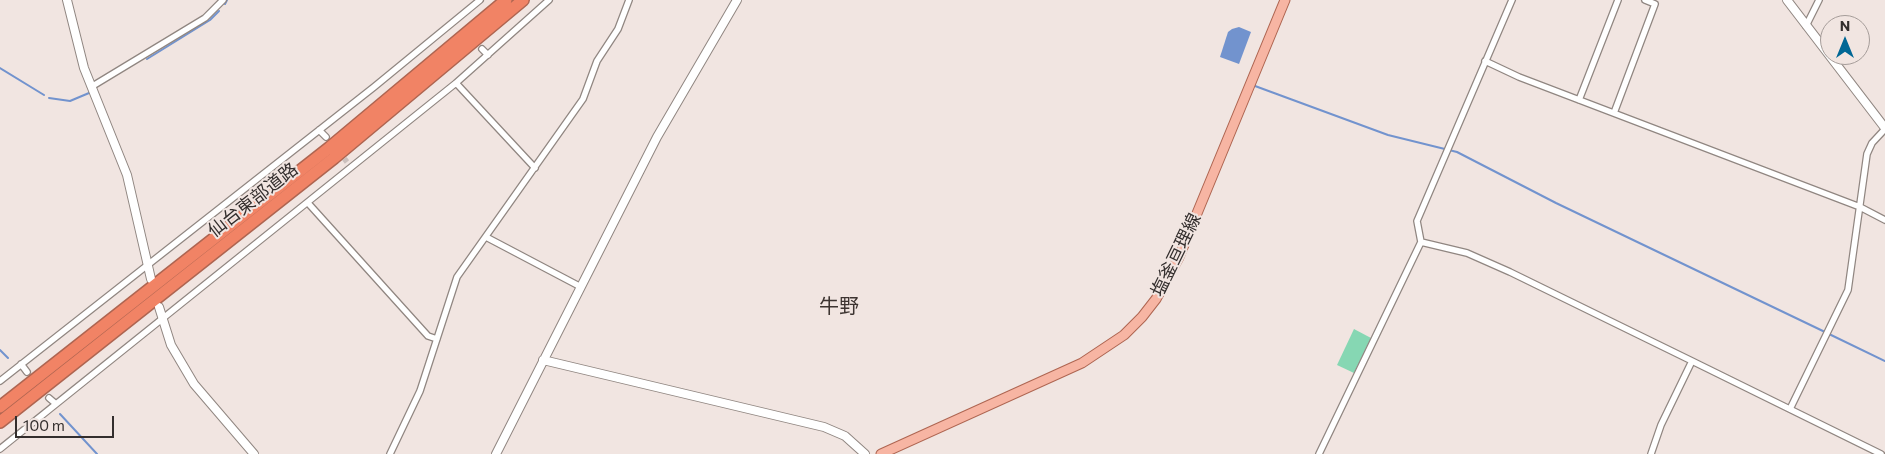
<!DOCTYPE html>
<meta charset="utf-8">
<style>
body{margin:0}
#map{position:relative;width:1885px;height:454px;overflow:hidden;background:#f1e5e1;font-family:Commissioner,sans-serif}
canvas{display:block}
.north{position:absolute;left:1820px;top:15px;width:50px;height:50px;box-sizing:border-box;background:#f1e5e1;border:1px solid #a59c99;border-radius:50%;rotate:0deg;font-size:14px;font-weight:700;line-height:20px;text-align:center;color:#332e2d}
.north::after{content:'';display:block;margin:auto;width:18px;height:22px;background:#006795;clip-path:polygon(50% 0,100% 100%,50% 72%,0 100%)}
.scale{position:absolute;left:15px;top:416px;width:99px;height:22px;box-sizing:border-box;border:2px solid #332e2d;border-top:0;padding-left:6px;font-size:15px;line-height:18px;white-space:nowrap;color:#332e2d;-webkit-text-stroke:4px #f1e5e1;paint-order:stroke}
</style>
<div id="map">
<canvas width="1885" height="454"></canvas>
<div class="north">N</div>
<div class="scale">100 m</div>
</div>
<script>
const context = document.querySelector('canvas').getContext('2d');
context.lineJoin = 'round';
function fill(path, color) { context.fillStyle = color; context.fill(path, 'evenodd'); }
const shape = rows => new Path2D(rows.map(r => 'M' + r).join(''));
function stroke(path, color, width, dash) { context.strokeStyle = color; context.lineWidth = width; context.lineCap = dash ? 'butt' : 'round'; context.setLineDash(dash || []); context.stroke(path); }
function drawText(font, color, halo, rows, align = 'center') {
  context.font = font + ' Commissioner,"Noto Sans JP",sans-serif'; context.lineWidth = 4; context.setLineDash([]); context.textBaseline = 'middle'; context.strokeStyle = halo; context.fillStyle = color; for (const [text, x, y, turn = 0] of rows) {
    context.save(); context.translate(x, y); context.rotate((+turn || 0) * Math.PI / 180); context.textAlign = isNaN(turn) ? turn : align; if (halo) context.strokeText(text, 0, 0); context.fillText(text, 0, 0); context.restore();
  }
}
fill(shape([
 [1354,329,1371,338,1354,373,1337,365]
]), '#86d7b3');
fill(shape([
 [1239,27,1251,32,1239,64,1220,57,1228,32,1232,29]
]), '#7293ce');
stroke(shape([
 [225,4,227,0],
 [147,59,210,20,219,11],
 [0,68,44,95],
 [1255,86,1388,135,1457,152,1556,203,1825,332],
 [49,98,70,101,89,93],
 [1829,334,1885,361],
 [0,350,8,358],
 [60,414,97,454]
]), '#7293ce', 2);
stroke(shape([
 [339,152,347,162]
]), '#cbc0bd', 5.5, [5.5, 3]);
const minor = shape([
 [1806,26,1819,0],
 [482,49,488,55],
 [1485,61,1519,77,1860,207,1885,220],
 [456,83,535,168],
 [91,87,205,18,223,0],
 [1579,100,1618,0],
 [1614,113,1655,4,1645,0],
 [319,130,326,137],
 [308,203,428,336,437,339],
 [486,237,581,287],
 [1421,242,1467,253,1510,272,1692,361,1661,425,1651,454],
 [1692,361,1881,454],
 [21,364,27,372],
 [0,381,374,87,480,0],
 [49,398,56,404],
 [1790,409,1848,290,1867,154,1872,143,1885,129],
 [0,449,456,83,549,0],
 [390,454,420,391,457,277,583,99,597,61,618,29,629,0],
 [1319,454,1421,242,1417,221,1512,0]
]);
const tertiary = shape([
 [67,0,84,68,127,175,151,279],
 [1787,0,1885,128],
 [159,307,171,345,194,384,254,454],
 [543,360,824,427,845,436,865,454],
 [496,454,657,137,737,0]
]);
const primary = shape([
 [881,454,1082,363,1124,335,1142,317,1156,299,1179,257,1285,0]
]);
const motorway = shape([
 [0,407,329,148,506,0],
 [0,422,334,158,523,0]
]);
stroke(minor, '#908681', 8);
stroke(tertiary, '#908681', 10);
stroke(primary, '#ae6551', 11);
stroke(motorway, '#ae6551', 14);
stroke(minor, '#fff', 5.5);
stroke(tertiary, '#fff', 8);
stroke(primary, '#f7b5a3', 9);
stroke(motorway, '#f18365', 11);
drawText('18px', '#332e2d', '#f1e5e1', [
 ["仙台東部道路",253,200,-38],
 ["塩釜亘理線",1176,255,-64]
]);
drawText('20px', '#3d3431', '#f1e5e1', [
 ["牛野",839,306]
]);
</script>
